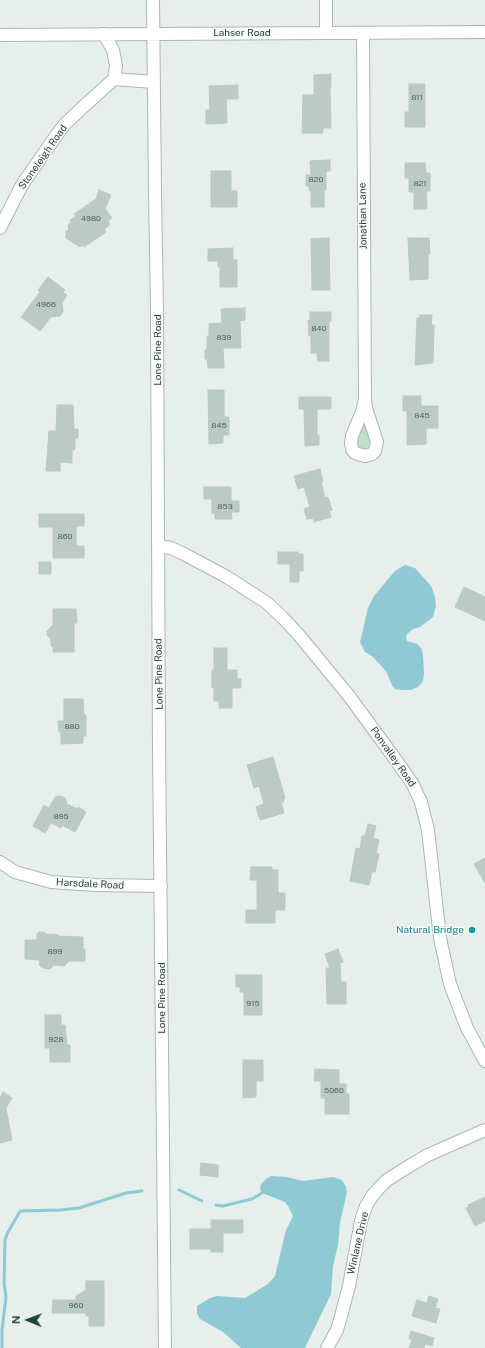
<!DOCTYPE html>
<style>
body{margin:0}
#map{position:relative;width:485px;height:1348px;overflow:hidden;background:#e6efeb;font-family:"Public Sans",sans-serif}
canvas{display:block}
.north{position:absolute;left:8px;top:1300px;width:40px;height:40px;-webkit-text-stroke:3px #f7fbf9;paint-order:stroke;rotate:271deg;font-size:11px;font-weight:700;line-height:16px;text-align:center;color:#24423a}
.north::after{content:'';display:block;margin:auto;width:14px;height:18px;background:#24423a;clip-path:polygon(50% 0,100% 100%,50% 72%,0 100%)}
</style>
<div id="map">
<canvas width="485" height="1348"></canvas>
<div class="north">N</div>
</div>
<script>
const context = document.querySelector('canvas').getContext('2d');
context.lineJoin = 'round';
function fill(path, color) { context.fillStyle = color; context.fill(path, 'evenodd'); }
const shape = rows => new Path2D(rows.map(r => 'M' + r).join(''));
function stroke(path, color, width, dash) { context.strokeStyle = color; context.lineWidth = width; context.lineCap = dash ? 'butt' : 'round'; context.setLineDash(dash || []); context.stroke(path); }
function drawText(font, color, halo, rows, align = 'center') {
  context.font = font + ' "Public Sans",sans-serif'; context.lineWidth = 3; context.setLineDash([]); context.textBaseline = 'middle'; context.strokeStyle = halo; context.fillStyle = color; for (const [text, x, y, turn = 0] of rows) {
    context.save(); context.translate(x, y); context.rotate((+turn || 0) * Math.PI / 180); context.textAlign = isNaN(turn) ? turn : align; if (halo) context.strokeText(text, 0, 0); context.fillText(text, 0, 0); context.restore();
  }
}
fill(shape([
 [362,426,367,427,369,433,370,448,366,452,360,451,356,444,356,439]
]), '#bfe0c8');
fill(shape([
 [405,565,415,568,431,586,435,597,436,606,433,617,420,627,413,629,407,634,406,637,407,641,417,644,421,648,423,654,424,674,423,681,418,687,411,690,402,690,395,689,392,685,386,671,372,656,365,652,360,642,368,608,374,596,395,571],
 [271,1176,287,1177,303,1181,333,1177,342,1180,346,1187,347,1192,340,1223,338,1245,333,1266,331,1294,305,1348,241,1348,223,1332,200,1319,197,1313,197,1306,210,1298,217,1296,245,1298,268,1284,275,1276,286,1230,293,1216,288,1206,285,1202,262,1193,260,1189,261,1184,266,1179]
]), '#8ec9d4');
stroke(shape([
 [179,1190,202,1201],
 [216,1205,223,1206,252,1199,262,1193],
 [2,1348,2,1330,6,1297,4,1283,5,1240,7,1234,19,1213,21,1211,60,1210,79,1208,126,1193,142,1191]
]), '#8ec9d4', 3);
const building = shape([
 [331,74,331,87,330,87,331,128,323,128,323,133,302,133,303,95,314,95,314,75,331,74],
 [409,84,425,84,425,127,405,127,405,112,409,112,409,84],
 [238,85,238,99,226,99,227,123,206,124,206,110,210,110,209,86,238,85],
 [330,160,330,171,326,171,326,190,324,190,324,207,311,207,311,190,309,190,309,186,306,186,306,175,311,175,310,161,330,160],
 [405,163,425,163,426,173,430,173,430,191,426,191,427,209,414,209,414,192,409,192,409,178,405,178,405,163],
 [211,171,231,171,231,191,237,191,237,207,211,207,211,171],
 [99,190,111,195,105,209,112,218,108,221,110,225,104,229,106,232,84,247,83,245,80,247,66,238,66,231,69,231,68,225,71,222,70,220,76,216,74,214,96,199,99,190],
 [329,238,330,290,312,290,311,239,329,238],
 [408,238,429,238,430,254,428,254,428,279,410,280,408,238],
 [233,248,233,260,237,260,237,287,220,287,220,267,218,267,218,261,208,261,208,249,233,248],
 [48,277,65,290,63,292,67,295,62,303,63,312,60,316,51,317,40,331,21,317,40,292,38,290,48,277],
 [245,308,245,320,240,321,241,348,223,348,224,368,208,368,207,359,205,359,205,350,207,350,207,336,209,336,209,324,222,323,221,309,245,308],
 [310,312,331,312,331,321,329,321,329,361,318,361,317,353,311,353,311,336,309,336,308,320,310,320,310,312],
 [420,315,432,315,431,325,434,325,433,363,415,365,417,318,420,318,420,315],
 [208,390,224,390,224,417,229,417,229,435,223,435,223,443,209,444,208,390],
 [403,396,421,396,421,406,438,406,438,428,426,428,426,444,407,445,407,411,403,411,403,396],
 [299,397,331,397,331,409,317,409,317,435,319,435,319,445,305,446,304,409,299,409,299,397],
 [57,405,73,405,74,429,78,429,78,438,75,438,75,449,72,451,72,463,60,462,60,471,46,471,49,431,56,431,57,405],
 [320,469,323,482,321,482,325,498,328,497,332,510,329,511,331,517,314,522,313,518,307,519,304,509,310,507,304,487,298,489,294,476,320,469],
 [204,487,231,487,231,501,239,501,239,512,231,512,232,519,215,519,215,513,212,513,212,499,204,499,204,487],
 [39,514,84,514,84,526,76,526,76,546,84,546,84,558,53,558,53,527,39,527,39,514],
 [278,552,298,552,298,554,303,554,303,571,299,571,299,582,290,582,290,564,278,564,278,552],
 [39,562,51,562,51,574,39,574,39,562],
 [464,587,485,597,485,621,455,607,464,587],
 [53,609,76,609,77,623,74,623,74,652,53,652,53,646,51,646,51,639,47,635,47,631,53,625,53,609],
 [214,648,227,648,227,670,237,670,237,679,241,679,241,688,232,688,232,708,219,708,219,701,214,701,214,688,212,688,212,670,214,670,214,648],
 [64,699,83,699,84,715,86,715,86,736,83,736,83,743,61,744,61,732,59,732,58,721,64,721,64,699],
 [273,757,285,798,283,799,284,802,281,802,284,813,260,820,256,807,264,804,259,786,254,788,247,765,273,757],
 [60,796,65,798,67,804,77,809,78,807,86,812,75,832,62,825,61,828,51,823,45,833,33,826,44,805,49,808,55,797,60,796],
 [368,824,376,826,373,838,379,840,376,853,379,854,375,872,372,872,369,885,350,881,356,848,360,849,362,836,365,836,368,824],
 [485,858,485,883,474,864,485,858],
 [251,867,272,867,272,870,278,870,278,893,285,893,285,910,275,910,275,923,246,923,246,910,257,910,257,880,250,880,251,867],
 [39,932,44,932,46,934,58,935,58,936,83,937,83,949,85,949,85,961,69,961,64,966,54,965,50,969,43,968,39,965,40,960,25,959,25,940,37,940,37,934,39,932],
 [338,949,343,962,340,963,341,982,346,982,346,1004,327,1004,326,968,330,968,325,954,338,949],
 [236,975,262,975,262,1015,244,1015,244,992,240,992,240,987,236,987,236,975],
 [45,1015,61,1015,61,1025,65,1025,67,1045,70,1045,70,1062,50,1062,50,1048,45,1048,45,1015],
 [243,1060,263,1060,263,1081,256,1081,256,1097,243,1098,243,1060],
 [315,1069,339,1070,339,1084,346,1084,346,1094,349,1094,349,1114,325,1114,325,1098,321,1098,321,1081,314,1081,315,1069],
 [3,1092,12,1098,6,1108,12,1140,0,1143,0,1098,3,1092],
 [201,1163,218,1165,218,1177,200,1175,201,1163],
 [485,1197,485,1221,475,1226,466,1208,469,1207,468,1205,485,1197],
 [211,1220,243,1220,243,1233,223,1233,223,1252,211,1252,211,1249,190,1249,190,1229,211,1229,211,1220],
 [86,1281,104,1281,104,1326,89,1326,89,1316,86,1316,86,1313,52,1313,53,1300,76,1300,76,1296,86,1290,86,1281],
 [429,1296,438,1299,435,1308,440,1309,436,1323,412,1316,417,1300,427,1303,429,1296],
 [411,1331,434,1338,432,1346,425,1344,424,1348,409,1348,412,1340,409,1339,411,1331]
]);
fill(building, '#bbcac4');
stroke(building, '#b8c9c2', 1);
const minor = shape([
 [153,0,155,193,157,309,159,747,165,1348],
 [326,33,326,0],
 [363,33,365,399,362,412,352,436,351,443,352,449,355,453,365,456,372,454,375,451,377,442,366,408,365,399],
 [104,34,113,50,116,66,114,79],
 [0,35,485,32],
 [0,228,22,185,51,143,64,125,83,107,114,79,154,82],
 [159,546,171,548,182,553,227,577,267,603,283,618,298,634,349,696,393,756,412,783,421,802,428,830,440,938,450,984,467,1028,485,1061],
 [0,862,15,872,51,882,96,885,161,886],
 [327,1348,337,1330,340,1320,349,1286,361,1221,366,1206,372,1196,379,1188,387,1180,411,1165,428,1155,485,1130]
]);
stroke(minor, '#a8b8b2', 14);
stroke(minor, '#fff', 12);
for (const [x, y, r, color] of [
 [472,930,4,"#0f9aa8"]
]) { const dot = new Path2D(); dot.arc(x, y, r, 0, 2 * Math.PI); context.fillStyle = color; context.fill(dot); stroke(dot, '#f7fbf9', 1.5); }
drawText('8px', '#4a645c', null, [
 ["811",417,98],
 ["820",316,180],
 ["821",420,184],
 ["4980",91,219],
 ["4966",46,305],
 ["840",319,329],
 ["839",224,338],
 ["845",422,416],
 ["845",219,426],
 ["853",225,507],
 ["860",65,537],
 ["880",72,727],
 ["895",61,817],
 ["899",55,952],
 ["915",253,1004],
 ["928",56,1040],
 ["5060",334,1091],
 ["960",76,1306]
]);
drawText('10px', '#24423a', '#f7fbf9', [
 ["Lahser Road",242,33],
 ["Stoneleigh Road",43,157,-55],
 ["Jonathan Lane",363,216,-91],
 ["Lone Pine Road",158,350,-90],
 ["Lone Pine Road",159,674,-91],
 ["Ponvalley Road",393,757,55],
 ["Harsdale Road",90,884,3],
 ["Lone Pine Road",162,998,-90],
 ["Winlane Drive",358,1243,-77]
]);
drawText('10px', '#0d838f', '#f7fbf9', [
 ["Natural Bridge",464,930]
], 'right');
</script>
